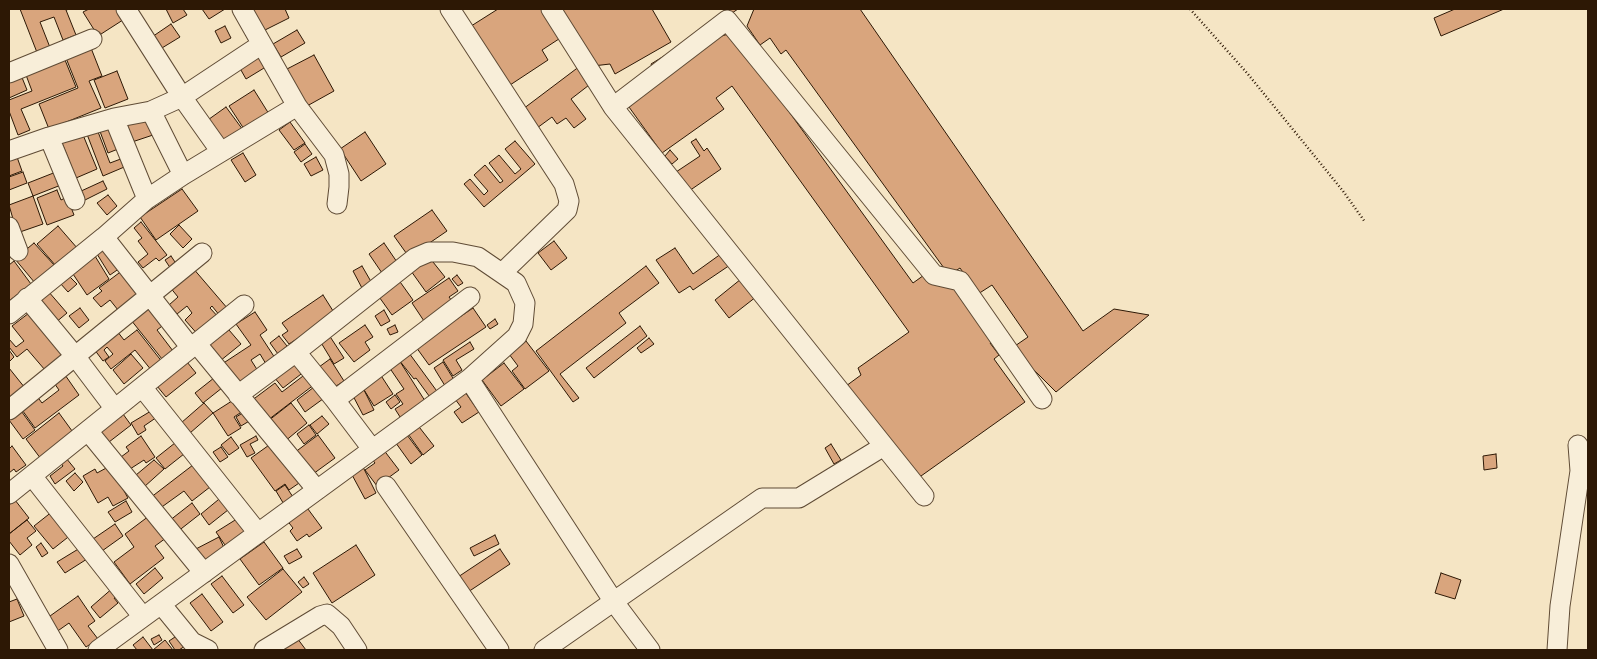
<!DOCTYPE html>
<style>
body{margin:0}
#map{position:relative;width:1597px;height:659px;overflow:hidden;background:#f5e5c4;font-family:"Libre Bodoni",serif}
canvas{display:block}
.frame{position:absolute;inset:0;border:10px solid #2d1805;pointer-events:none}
</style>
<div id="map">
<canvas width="1597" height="659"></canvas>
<div class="frame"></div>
</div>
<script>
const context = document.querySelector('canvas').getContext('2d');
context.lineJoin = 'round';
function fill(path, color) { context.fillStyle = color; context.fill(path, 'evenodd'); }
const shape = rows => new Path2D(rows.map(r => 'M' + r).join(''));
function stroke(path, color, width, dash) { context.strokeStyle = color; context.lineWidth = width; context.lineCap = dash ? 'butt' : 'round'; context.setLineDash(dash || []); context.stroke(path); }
const building = shape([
 [20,9,70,9,66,10,76,35,63,40,54,17,40,22,51,50,38,55,20,9],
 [89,9,120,9,126,18,98,36,83,12,89,9],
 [166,9,183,9,187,15,173,23,166,9],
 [202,9,225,9,209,19,202,9],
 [251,9,285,9,289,18,263,31,251,9],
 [498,9,547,9,565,35,542,50,548,60,507,87,468,28,498,9],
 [559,9,652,9,671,42,615,74,610,64,593,66,559,9],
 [724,9,738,9,729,15,724,9],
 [754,9,860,9,1083,331,1114,309,1149,315,1056,392,1012,348,1028,337,992,285,978,294,960,268,949,275,786,50,781,54,770,38,760,45,747,26,754,9],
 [1455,9,1504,9,1441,36,1434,18,1455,9],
 [171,24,180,37,157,51,149,39,171,24],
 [225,26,231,38,221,43,215,31,225,26],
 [297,30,305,43,281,57,273,44,297,30],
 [732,33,913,283,938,265,993,341,990,343,999,355,994,359,1025,402,914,481,846,386,861,375,858,368,909,332,732,86,716,98,724,109,662,153,629,107,635,102,624,87,637,77,654,71,651,64,664,56,669,63,697,43,732,33],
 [91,48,102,76,89,81,101,108,49,129,39,104,78,88,66,58,91,48],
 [259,50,269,65,246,79,237,63,259,50],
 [314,55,334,91,307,106,287,69,314,55],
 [65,60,76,87,21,109,30,130,18,135,9,111,9,100,32,91,26,75,65,60],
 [580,66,593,82,571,99,586,119,574,128,566,118,557,124,552,117,537,128,523,109,580,66],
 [117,71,128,99,105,108,94,80,117,71],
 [21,75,27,90,9,98,9,80,21,75],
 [254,90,269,114,244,129,229,106,254,90],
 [226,107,243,130,221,145,205,122,226,107],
 [147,117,153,135,132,142,126,124,147,117],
 [108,122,118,149,108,153,98,126,108,122],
 [290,122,305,143,294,150,279,130,290,122],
 [95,124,110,163,126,157,129,165,103,176,85,129,95,124],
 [81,130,97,169,76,178,60,138,81,130],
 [365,132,386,164,361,181,340,149,365,132],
 [696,139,704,151,707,148,721,169,689,191,676,172,700,156,691,142,696,139],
 [515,141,535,164,484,207,464,184,470,179,484,195,488,191,474,175,485,165,500,183,503,181,489,163,499,155,515,174,521,169,505,149,515,141],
 [305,144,312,154,301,162,294,152,305,144],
 [670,150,678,159,672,164,665,156,670,150],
 [243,153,256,175,245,182,231,160,243,153],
 [17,157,22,171,9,176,9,160,17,157],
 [316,157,323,170,311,176,304,164,316,157],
 [23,172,27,183,9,190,9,177,23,172],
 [56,172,61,185,33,196,28,183,56,172],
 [103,181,107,189,83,201,79,192,103,181],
 [182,189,198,211,156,240,140,217,182,189],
 [57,190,61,200,67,197,74,215,47,225,37,198,57,190],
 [108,195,117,206,107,215,97,203,108,195],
 [33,196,43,224,17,233,9,205,33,196],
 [432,210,447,231,409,257,394,236,432,210],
 [141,222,167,255,159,261,156,258,143,268,138,262,148,254,138,241,142,238,134,228,141,222],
 [179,225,192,239,183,248,170,234,179,225],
 [58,226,78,249,56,266,37,244,58,226],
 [554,241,567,258,551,270,538,253,554,241],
 [34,243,55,266,35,283,15,259,34,243],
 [384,243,397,262,382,273,369,254,384,243],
 [107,248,120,268,110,275,97,254,107,248],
 [675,248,693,274,725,251,733,263,693,290,690,286,679,293,656,260,675,248],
 [95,256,109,279,87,295,71,271,95,256],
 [171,256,177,265,171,269,165,260,171,256],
 [429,257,445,277,426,292,411,271,429,257],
 [14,261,31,284,9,301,9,265,14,261],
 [362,266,373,285,363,290,353,271,362,266],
 [646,266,659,283,619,313,626,323,560,374,579,398,573,402,536,351,646,266],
 [192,267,228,309,220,316,212,306,210,308,220,319,200,337,185,320,192,313,187,306,177,314,169,305,178,297,169,286,192,267],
 [123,270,140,293,118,310,110,300,101,307,93,298,102,291,99,288,123,270],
 [68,275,77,284,68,292,60,283,68,275],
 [457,275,463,283,458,286,452,279,457,275],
 [746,275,761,293,729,318,715,300,746,275],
 [449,278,458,291,449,297,455,305,426,324,412,303,449,278],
 [398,279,413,300,392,315,377,294,398,279],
 [48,291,67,313,55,323,36,301,48,291],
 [323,295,335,314,289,344,282,335,288,331,282,323,323,295],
 [149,301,166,323,157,330,173,351,162,359,131,320,149,301],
 [80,308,89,320,79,328,69,316,80,308],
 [473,308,486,327,429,365,416,347,473,308],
 [33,310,67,352,45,370,27,349,17,357,9,347,9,339,16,347,24,341,12,326,33,310],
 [384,310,390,321,381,326,375,316,384,310],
 [255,312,267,330,260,335,275,358,266,364,260,354,251,360,258,371,238,385,222,364,251,345,236,324,255,312],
 [495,319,498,324,490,329,487,325,495,319],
 [365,325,373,337,365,342,370,350,354,362,339,343,365,325],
 [395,325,398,332,390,335,387,329,395,325],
 [640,326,647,336,594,378,586,368,640,326],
 [137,330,163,363,152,371,135,350,111,369,105,361,113,354,107,347,104,350,109,357,103,361,94,349,117,331,124,340,137,330],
 [229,330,241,344,220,361,207,345,229,330],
 [329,335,344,358,334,364,320,341,329,335],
 [279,336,287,346,278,354,270,343,279,336],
 [649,338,654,344,641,353,637,348,649,338],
 [526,341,549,371,525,389,512,371,518,366,509,354,526,341],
 [470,342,474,349,456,360,462,370,453,376,443,360,470,342],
 [9,350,14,357,9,362,9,350],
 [409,353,439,394,432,400,416,378,414,379,399,360,409,353],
 [131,354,143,368,124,384,113,370,131,354],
 [330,359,344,381,333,388,319,367,330,359],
 [296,360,305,371,283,388,274,377,296,360],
 [399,360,427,404,402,420,395,409,403,404,396,394,404,389,389,367,399,360],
 [187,362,196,373,166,397,157,386,187,362],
 [443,362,456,383,447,389,434,368,443,362],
 [504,363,524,389,501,406,482,380,504,363],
 [9,368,25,388,9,402,9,368],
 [63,372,79,395,35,428,20,407,36,395,42,403,59,390,52,380,63,372],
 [307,373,315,384,268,420,251,401,275,383,282,392,307,373],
 [219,374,227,384,203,403,195,393,219,374],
 [380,374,393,394,374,406,361,385,380,374],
 [318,384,327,396,305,412,297,400,318,384],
 [362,386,374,410,363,415,351,392,362,386],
 [465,392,479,412,462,423,454,412,461,407,455,399,465,392],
 [395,395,400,402,391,409,386,402,395,395],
 [235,399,243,411,234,417,241,428,228,436,213,413,235,399],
 [204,403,213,413,190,433,181,423,204,403],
 [291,403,307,423,284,442,268,421,291,403],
 [19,408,35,430,23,439,9,420,9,416,19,408],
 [156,408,160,415,144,426,146,430,138,435,131,423,156,408],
 [246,411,251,420,241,426,236,417,246,411],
 [59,413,75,435,41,459,26,439,59,413],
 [123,414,131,425,109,442,101,432,123,414],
 [322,416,329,424,317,434,310,425,322,416],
 [416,423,434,446,423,455,406,431,416,423],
 [309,425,316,435,304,444,297,434,309,425],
 [404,431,422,455,411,464,393,439,404,431],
 [318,435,335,458,313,474,294,453,318,435],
 [141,436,155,457,146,463,144,460,130,469,121,457,129,451,126,447,141,436],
 [256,436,258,440,250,444,255,453,247,457,240,445,256,436],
 [231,437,239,448,229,455,221,445,231,437],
 [180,439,189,450,165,469,156,458,180,439],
 [272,443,302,481,289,490,285,484,275,491,251,458,272,443],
 [831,444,841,460,834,464,825,448,831,444],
 [12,446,26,465,16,472,14,469,9,473,9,449,12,446],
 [221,447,228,457,220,462,213,452,221,447],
 [383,449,399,470,377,486,365,470,375,463,371,458,383,449],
 [1496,454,1497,468,1484,470,1483,456,1496,454],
 [66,458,75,469,55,484,50,476,63,466,60,462,66,458],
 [154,460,164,469,144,487,136,475,154,460],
 [193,465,210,487,192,501,184,491,159,509,150,498,193,465],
 [110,466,128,498,113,506,108,497,98,503,83,476,95,469,97,473,110,466],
 [363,467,376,493,365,499,351,473,363,467],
 [75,473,83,482,74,491,66,481,75,473],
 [285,485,295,500,285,506,276,491,285,485],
 [224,495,233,506,209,525,201,514,224,495],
 [15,500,29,518,9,534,9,505,15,500],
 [126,501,132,512,115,522,108,512,126,501],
 [192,503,200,514,177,532,169,521,192,503],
 [305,505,322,528,309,537,307,534,297,541,290,531,293,528,286,519,305,505],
 [53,511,72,534,53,549,34,526,53,511],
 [149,516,166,538,155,546,164,558,130,584,114,562,134,547,125,534,149,516],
 [240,517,250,532,227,548,216,532,240,517],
 [27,520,36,531,27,538,32,545,20,555,9,541,9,534,27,520],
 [115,524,123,536,102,551,93,539,115,524],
 [495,535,499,544,474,556,470,548,495,535],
 [219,537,226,552,199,565,192,551,219,537],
 [264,542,283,568,259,585,240,559,264,542],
 [41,543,48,553,42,557,36,547,41,543],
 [356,545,375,575,332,603,313,573,356,545],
 [80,548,87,559,65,573,57,562,80,548],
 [297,549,302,557,289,564,284,556,297,549],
 [500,549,510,564,468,592,458,577,500,549],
 [155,568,163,578,144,594,136,584,155,568],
 [283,569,302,592,266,620,247,597,283,569],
 [1441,573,1461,580,1455,599,1435,593,1441,573],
 [222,576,244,605,233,613,211,584,222,576],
 [304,577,309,584,303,588,298,582,304,577],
 [114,587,119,594,114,598,118,603,100,618,91,607,114,587],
 [202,594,223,622,211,631,190,603,202,594],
 [78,596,95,621,88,626,98,639,86,647,69,623,52,635,43,621,78,596],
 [17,599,24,616,9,622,9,602,17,599],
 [294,634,306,650,270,650,294,634],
 [159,635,162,640,154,645,151,639,159,635],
 [178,635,185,646,179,650,175,650,169,641,178,635],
 [143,637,153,650,165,640,173,650,137,650,133,645,143,637]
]);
fill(building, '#d9a57d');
stroke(building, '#2d1805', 1);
const minor = shape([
 [126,9,182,97,221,152,297,106,242,9],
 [450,9,564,184,569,201,567,210,502,273],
 [551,9,613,107,924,496],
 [9,73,92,39],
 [297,106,334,155,339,174,339,187,337,204],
 [613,107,727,20,934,275,960,281,1042,399],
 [114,118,147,199],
 [49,137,75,200],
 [9,151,49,137,114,118,151,111],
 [183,175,221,152],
 [9,227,18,251],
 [104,237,191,348],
 [27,298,75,356,115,409],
 [9,314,104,237,147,199,183,175,151,111,182,97,262,44],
 [196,343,317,490],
 [296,352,335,400,372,449],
 [469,379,614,602,650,650],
 [142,387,258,533],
 [335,400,470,297],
 [9,410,202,253],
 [88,431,204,573],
 [32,476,143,617],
 [386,486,499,650],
 [9,494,244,305],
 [9,564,58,650],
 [161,604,192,642,208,650],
 [98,650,469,379,517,336,523,324,525,303,516,283,478,257,453,252,429,252,415,258,296,352,238,395],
 [264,650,320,616,327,614,341,626,357,650],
 [544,650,762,498,799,498,884,446],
 [1557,650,1560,606,1580,471,1578,445]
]);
stroke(minor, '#5f4b35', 21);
stroke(shape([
 [1190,9,1247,73,1343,191,1365,222]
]), '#2d1805', 2.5, [1, 2.5]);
stroke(minor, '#f8eed9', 19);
</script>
